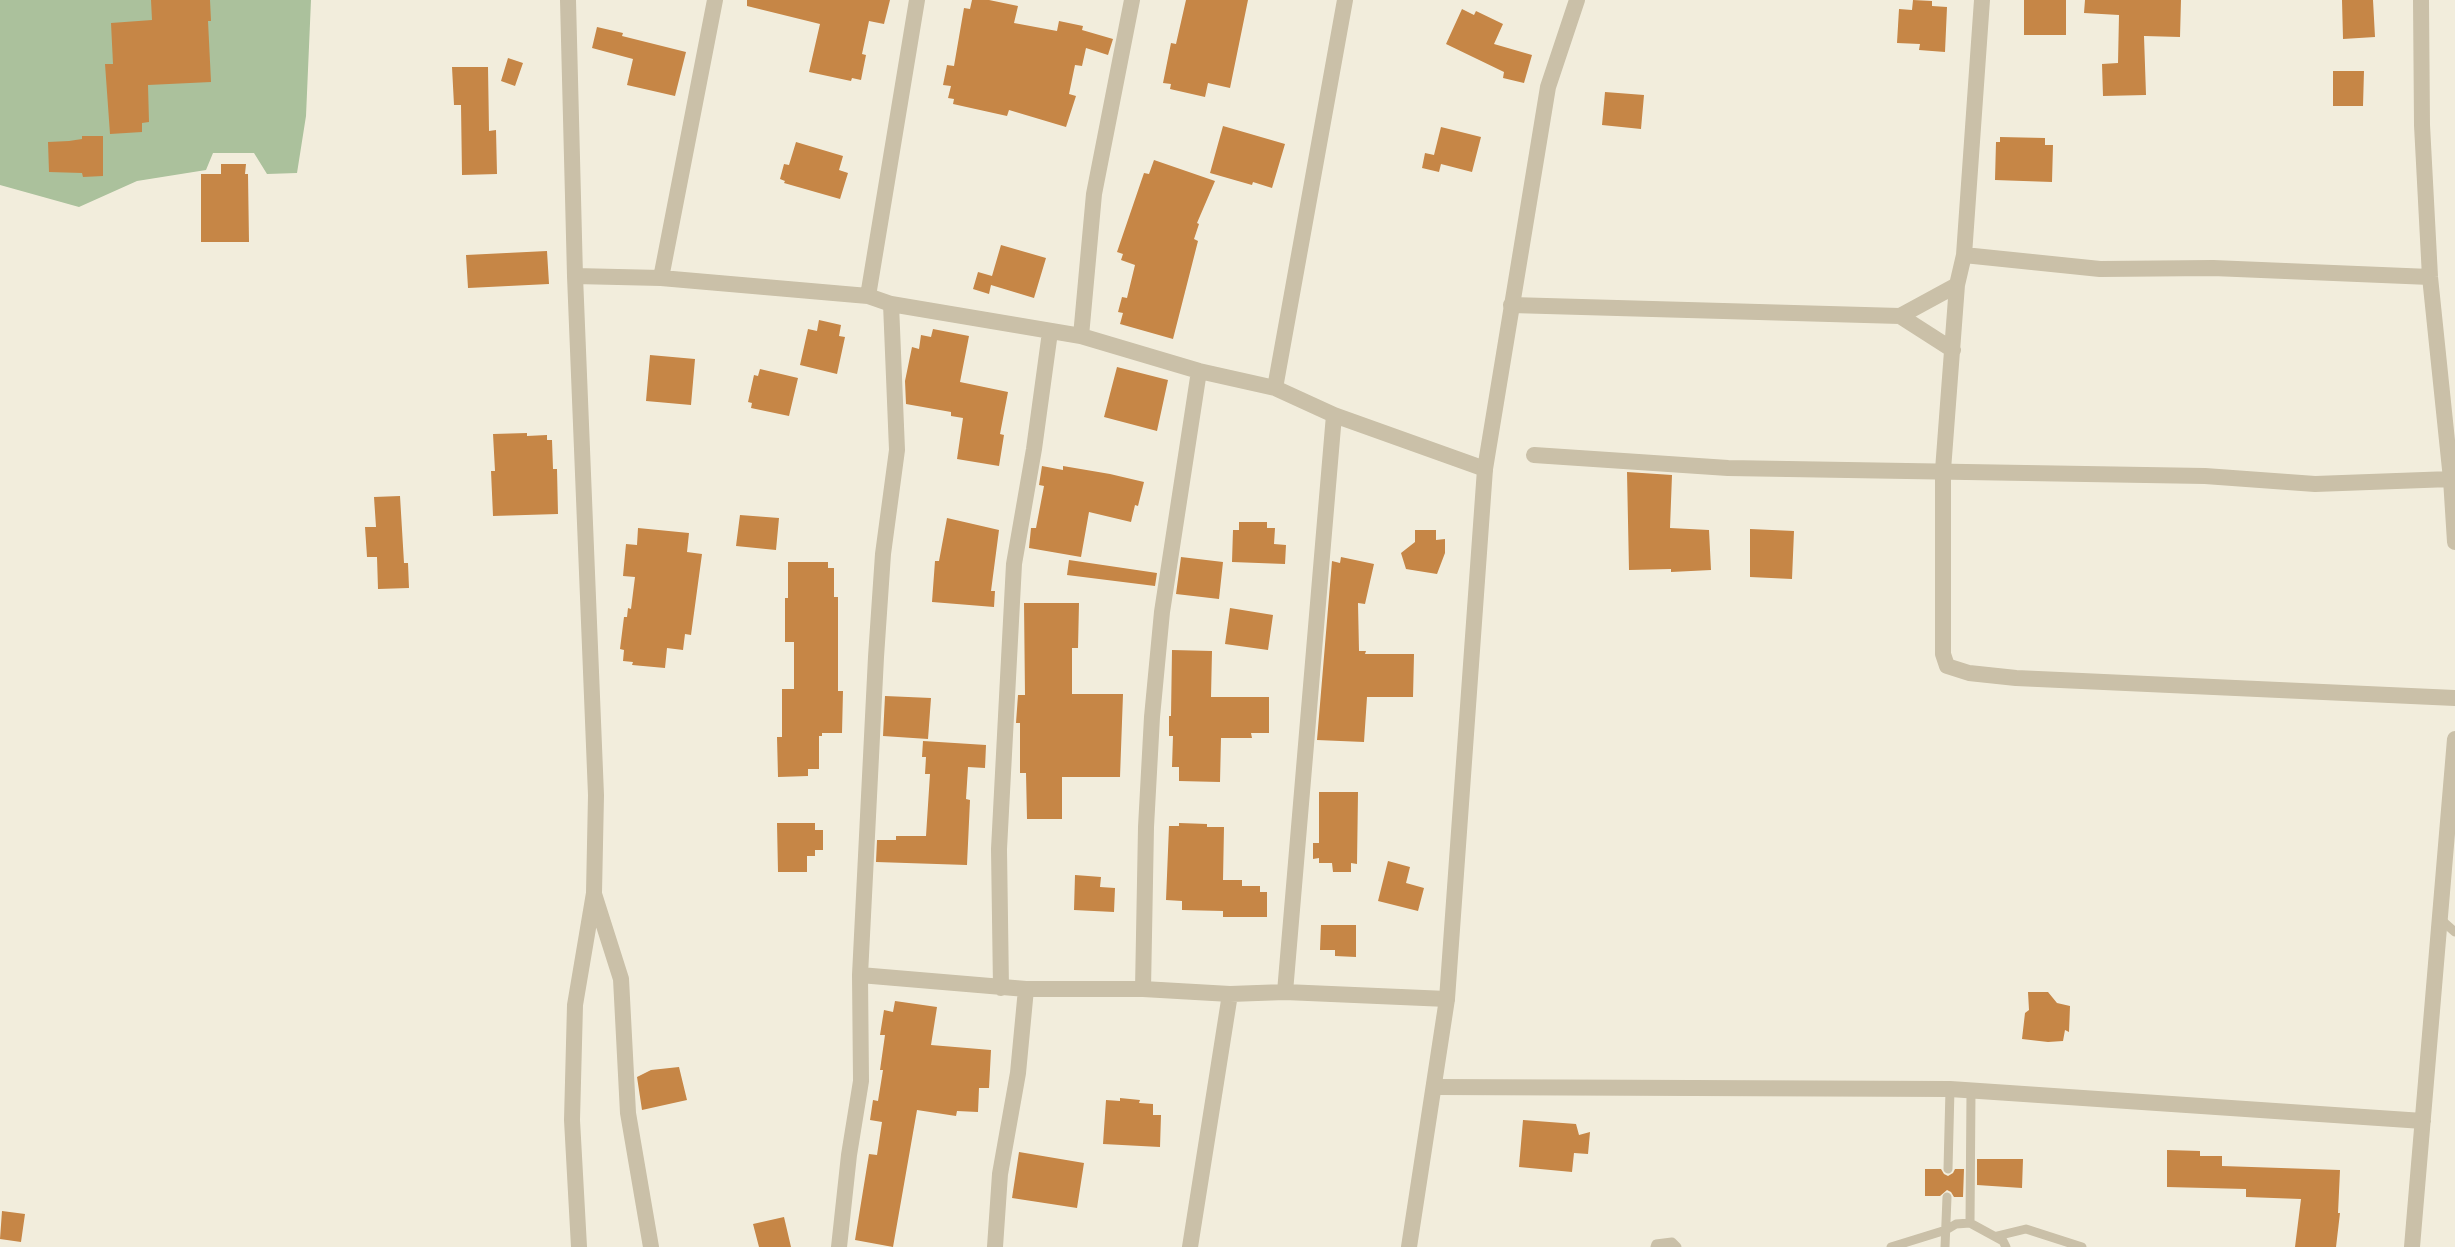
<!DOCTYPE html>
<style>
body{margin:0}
canvas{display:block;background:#f2eddc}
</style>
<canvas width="2455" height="1247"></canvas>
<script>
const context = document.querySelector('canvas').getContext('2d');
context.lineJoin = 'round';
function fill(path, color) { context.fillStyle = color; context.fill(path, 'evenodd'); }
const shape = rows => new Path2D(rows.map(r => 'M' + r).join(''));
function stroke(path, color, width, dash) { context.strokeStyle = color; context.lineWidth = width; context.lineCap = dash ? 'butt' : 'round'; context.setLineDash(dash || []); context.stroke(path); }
fill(shape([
 [0,0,311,0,306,116,297,173,267,174,254,153,213,153,206,170,137,181,79,207,0,185]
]), '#abc19c');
fill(shape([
 [151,0,210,0,211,21,208,21,211,82,148,85,149,122,142,123,142,132,110,134,105,64,113,64,111,23,152,20],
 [747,0,890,0,884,24,869,21,862,54,866,55,861,80,852,78,851,81,809,72,820,24,747,6],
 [972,0,989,0,1018,6,1014,23,1057,31,1059,21,1083,26,1082,30,1113,39,1108,55,1086,48,1082,66,1075,65,1069,94,1076,96,1066,127,1009,110,1007,116,953,104,954,99,948,98,951,86,943,85,947,65,954,66,964,8,970,9],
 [1186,0,1248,0,1230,88,1208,83,1205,97,1170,89,1171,84,1163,83,1171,43,1176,44],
 [1913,0,1932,1,1932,6,1947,7,1945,52,1919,50,1920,44,1897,43,1899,9,1912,10],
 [2024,0,2066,0,2066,35,2024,35],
 [2085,0,2181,0,2180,37,2144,36,2146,95,2103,96,2102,64,2118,63,2119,15,2084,13],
 [2342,0,2373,0,2375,37,2343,39],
 [1462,9,1474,15,1476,11,1503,24,1494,44,1532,55,1524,83,1503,78,1504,72,1446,44],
 [597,27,623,33,622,36,686,52,675,96,627,85,633,59,592,48],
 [508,58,523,63,515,86,501,81],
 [452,67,488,67,489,131,496,130,497,174,462,175,461,105,454,105],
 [2333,71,2364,71,2363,106,2333,106],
 [1605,92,1644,95,1641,129,1602,125],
 [1223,126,1285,144,1272,188,1253,182,1252,185,1210,173],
 [1441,127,1481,137,1472,172,1441,164,1439,172,1422,168,1425,153,1434,155],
 [82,136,103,136,103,176,83,177,82,173,49,172,48,142,69,141,82,139],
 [2000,137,2045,138,2045,145,2053,145,2052,182,1995,180,1996,142,2000,142],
 [796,142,843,156,839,170,848,173,840,199,784,183,785,181,780,179,784,164,789,165],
 [1154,160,1215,181,1197,223,1199,224,1194,239,1198,241,1173,339,1120,324,1123,313,1118,312,1122,297,1127,298,1135,265,1121,260,1123,254,1117,252,1144,173,1149,174],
 [221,164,246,164,245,174,248,174,249,242,201,242,201,174,221,174],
 [1001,245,1046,258,1034,298,991,285,989,294,973,289,978,272,992,276],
 [547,251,549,284,468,288,466,255],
 [819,320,841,325,839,336,845,337,837,374,800,365,808,329,817,331],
 [933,329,969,336,960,382,1008,392,1000,434,1004,435,999,466,957,459,963,418,951,416,951,412,906,404,905,381,912,347,919,349,921,335,931,337],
 [650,355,695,359,691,405,646,401],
 [1117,367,1168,380,1157,431,1104,417],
 [760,369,798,378,789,416,751,408,752,403,748,402,754,375,758,376],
 [527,433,527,436,547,435,547,440,552,440,553,469,557,469,558,514,493,516,491,471,495,471,493,434],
 [1042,466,1063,470,1063,466,1110,474,1144,482,1138,506,1135,505,1131,522,1089,512,1081,557,1029,548,1031,528,1036,528,1044,486,1039,485],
 [1627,472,1672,475,1670,528,1709,530,1711,570,1671,572,1671,569,1629,570],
 [400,496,404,563,408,563,409,588,378,589,377,557,367,557,365,527,376,527,374,497],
 [740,515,779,518,776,550,736,546],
 [947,518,999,530,991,591,995,591,994,607,932,602,935,561,939,561],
 [1239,522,1267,522,1267,528,1275,528,1274,544,1286,545,1285,564,1232,562,1233,530,1239,530],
 [638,528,689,533,687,552,702,554,691,635,685,634,683,650,667,648,665,668,632,665,633,662,623,661,624,650,620,649,624,617,627,617,628,608,631,609,635,577,623,576,626,544,637,545],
 [1750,529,1794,531,1792,579,1750,577],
 [1415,530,1436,530,1436,540,1445,539,1445,553,1437,574,1406,569,1401,553,1415,542],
 [1181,557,1223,562,1219,599,1176,594],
 [1341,557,1374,564,1365,604,1358,603,1359,651,1366,651,1365,654,1414,654,1413,697,1367,697,1364,742,1317,740,1332,561,1340,563],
 [1069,560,1157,573,1155,586,1067,575],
 [788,562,828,562,828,568,834,568,834,597,838,597,838,691,843,691,842,733,822,733,822,736,819,736,819,769,808,769,808,776,778,777,777,737,782,737,782,689,794,689,794,642,785,642,785,598,788,598],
 [1024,603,1079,603,1078,648,1072,648,1072,694,1123,694,1120,777,1062,777,1062,819,1027,819,1026,773,1020,773,1020,723,1016,723,1018,695,1025,695],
 [1230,608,1273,615,1268,650,1225,644],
 [1172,650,1212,651,1211,697,1269,697,1269,733,1251,733,1252,738,1221,738,1220,782,1179,781,1179,767,1172,767,1173,736,1169,736,1169,716,1171,716],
 [885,696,931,698,928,739,883,736],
 [923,741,986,745,985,768,968,767,966,799,970,800,967,865,876,862,877,840,896,840,896,836,926,836,930,774,925,774,926,757,922,757],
 [1319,792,1358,792,1357,864,1351,863,1351,872,1333,872,1332,863,1319,863,1319,858,1313,859,1313,843,1319,843],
 [777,823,815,823,815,830,823,830,823,850,815,850,815,856,807,856,807,872,778,872],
 [1179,823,1207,824,1207,827,1224,827,1223,880,1242,880,1242,886,1260,886,1260,892,1267,892,1267,917,1223,917,1223,911,1182,910,1182,901,1166,900,1169,826,1179,826],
 [1388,861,1410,867,1406,883,1424,888,1418,911,1378,901],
 [1075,875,1101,877,1100,887,1115,888,1114,912,1074,910],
 [1321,925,1356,925,1356,957,1335,956,1335,950,1320,950],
 [2028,992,2048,992,2057,1003,2070,1006,2069,1032,2065,1030,2063,1041,2048,1042,2022,1039,2025,1013,2029,1010],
 [895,1001,937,1007,931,1045,991,1050,989,1088,979,1088,978,1112,957,1111,956,1116,917,1110,893,1247,855,1240,869,1154,877,1155,882,1122,870,1120,873,1100,878,1101,883,1070,880,1070,885,1035,880,1035,884,1010,893,1012],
 [679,1067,687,1100,642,1110,637,1077,651,1070],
 [1120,1098,1140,1100,1139,1103,1153,1104,1153,1115,1161,1115,1160,1147,1103,1144,1106,1100,1120,1101],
 [1523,1120,1576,1124,1579,1135,1590,1132,1588,1154,1574,1153,1572,1172,1519,1167],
 [2167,1150,2200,1151,2200,1156,2222,1156,2222,1166,2340,1170,2338,1213,2340,1213,2336,1247,2295,1247,2301,1199,2246,1197,2246,1189,2167,1187],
 [1019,1152,1084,1163,1077,1208,1012,1198],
 [1977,1159,2023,1159,2022,1188,1977,1185],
 [1925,1169,1941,1169,1944,1174,1948,1176,1953,1173,1955,1169,1964,1169,1963,1197,1954,1197,1951,1192,1947,1190,1940,1196,1925,1196],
 [2,1211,25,1214,21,1242,0,1239],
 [784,1217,791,1247,759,1247,753,1224]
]), '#c68646');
stroke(shape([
 [2439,918,2455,932],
 [1948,1169,1950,1089],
 [1970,1223,1971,1092],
 [2001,1239,1997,1236,2026,1229,2082,1247],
 [1655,1247,1656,1244,1672,1242,1677,1247],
 [1891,1247,1946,1230,1956,1224,1970,1223,2003,1241,2006,1247],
 [1945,1247,1947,1197]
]), '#cac0a8', 9);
stroke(shape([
 [568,0,575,276,596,795,594,893,575,1005,572,1120,579,1247],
 [1982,0,1964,255,1957,285,1943,470,1943,654,1947,666,1969,673,2016,678,2455,698],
 [2421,0,2422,125,2430,277,2451,479,2455,542],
 [1964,255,2100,269,2213,268,2430,277],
 [575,276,661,278,868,296,891,304,1081,336,1199,371,1275,388,1334,415,1485,469],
 [661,278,715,0],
 [868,296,917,0],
 [1511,305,1900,316,1957,285],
 [1900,316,1953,350],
 [1081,336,1094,194,1132,0],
 [1275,388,1345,0],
 [1534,455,1728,468,2205,476,2315,484,2451,479],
 [594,894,621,979,628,1113,651,1247],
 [860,975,1026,989,1143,989,1230,994,1285,992,1447,999],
 [1001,988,999,849,1014,564,1034,449,1050,332],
 [1143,989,1146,827,1152,717,1162,612,1199,371],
 [1285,992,1334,415],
 [1434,1087,1950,1089,2423,1121],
 [839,1247,849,1155,861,1081,860,975,876,657,883,554,897,450,891,304],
 [995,1247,1000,1174,1018,1073,1026,989],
 [1190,1247,1230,994],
 [2412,1247,2455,739]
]), '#cac0a8', 16);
stroke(shape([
 [1409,1247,1447,999,1485,469,1548,87,1577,0]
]), '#cac0a8', 16);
</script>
